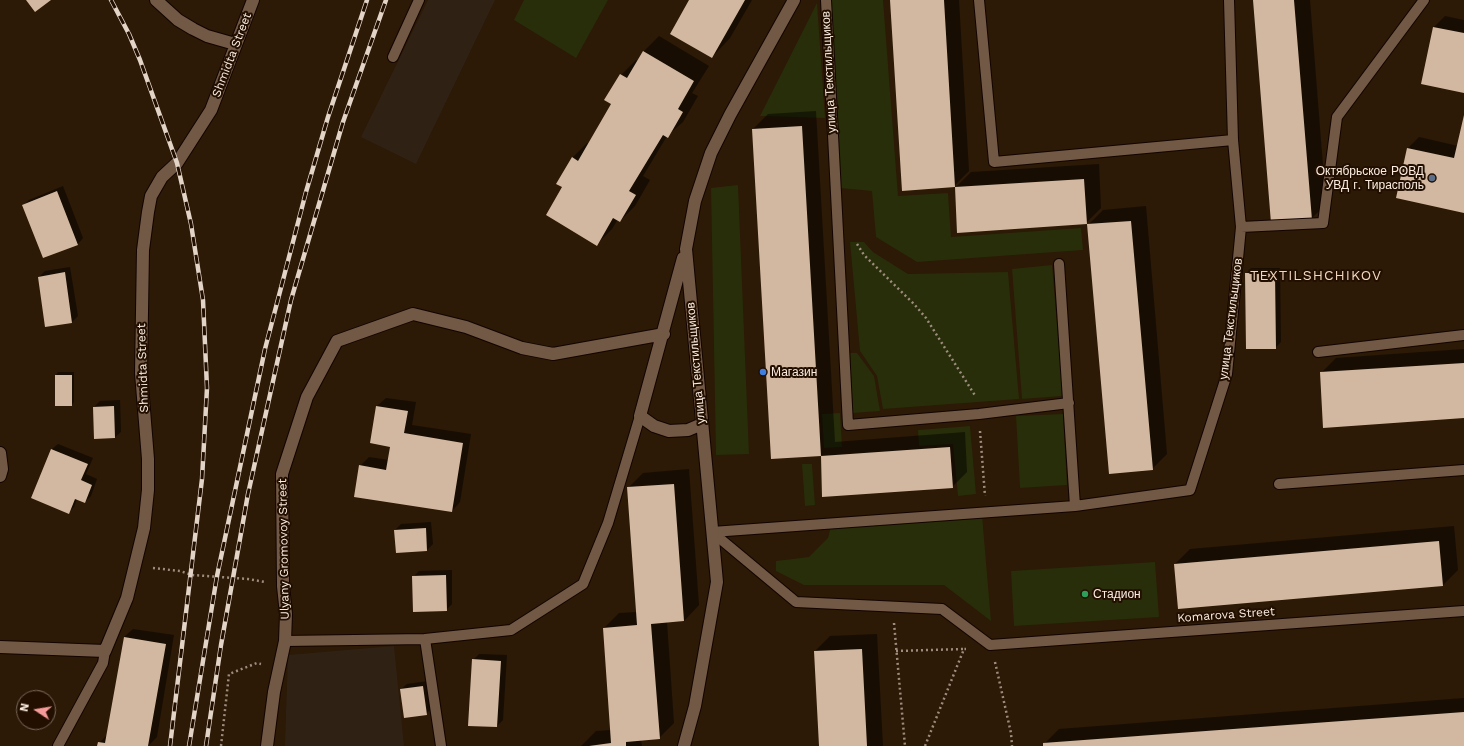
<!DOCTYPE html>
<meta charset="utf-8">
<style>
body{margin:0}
#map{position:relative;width:1464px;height:746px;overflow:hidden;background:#2c1906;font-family:"Work Sans",sans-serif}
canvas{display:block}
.north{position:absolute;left:16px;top:690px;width:40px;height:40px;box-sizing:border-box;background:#220f00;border:1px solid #79685a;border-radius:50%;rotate:282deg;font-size:11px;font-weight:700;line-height:16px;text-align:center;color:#fbede1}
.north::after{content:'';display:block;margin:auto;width:14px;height:18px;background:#f59b99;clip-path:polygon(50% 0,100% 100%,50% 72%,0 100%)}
</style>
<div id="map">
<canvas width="1464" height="746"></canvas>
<div class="north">N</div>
</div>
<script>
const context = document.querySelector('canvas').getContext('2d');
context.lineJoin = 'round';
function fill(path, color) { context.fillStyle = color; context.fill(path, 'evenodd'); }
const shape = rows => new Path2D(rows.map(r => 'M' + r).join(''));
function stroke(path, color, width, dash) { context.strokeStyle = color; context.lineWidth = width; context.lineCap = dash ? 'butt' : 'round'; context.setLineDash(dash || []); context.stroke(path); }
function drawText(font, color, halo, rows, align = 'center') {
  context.font = font + ' "Work Sans",sans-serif'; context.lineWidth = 4; context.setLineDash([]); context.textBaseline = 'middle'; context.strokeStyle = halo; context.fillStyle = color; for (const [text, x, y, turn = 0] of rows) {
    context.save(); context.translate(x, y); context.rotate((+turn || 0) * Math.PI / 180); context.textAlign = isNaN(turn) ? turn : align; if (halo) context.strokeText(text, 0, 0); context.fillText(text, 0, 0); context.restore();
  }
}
fill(shape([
 [428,0,495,0,416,164,361,137],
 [394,646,404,746,285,746,288,655]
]), '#2f2215');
fill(shape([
 [524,0,608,0,576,58,514,20],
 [831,0,883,0,898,196,948,193,951,237,1081,228,1083,250,917,262,876,237,872,191,840,188],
 [817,3,825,118,760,116],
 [738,185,749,454,716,455,711,188],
 [850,242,864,242,873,252,908,274,1008,272,1019,399,883,409,877,376,860,351],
 [1052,265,1063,396,1022,399,1012,269],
 [850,353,857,353,874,376,880,411,853,413],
 [840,413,842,447,824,448,822,414],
 [1063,414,1067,485,1020,488,1016,416],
 [970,426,976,494,958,496,953,444,919,446,918,430],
 [802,464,812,464,815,505,805,506],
 [982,515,991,621,944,585,804,585,776,571,776,561,809,557,828,538,831,526],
 [1155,562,1159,617,1014,626,1011,571]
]), '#282e09');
fill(shape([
 [690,0,752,0,730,38,712,57],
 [891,0,959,0,969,171,954,186],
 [1254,0,1310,0,1326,204,1311,219],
 [1445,16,1464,20,1464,92,1422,83,1434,27],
 [659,36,709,66,692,93,698,96,683,122,667,136,643,176,650,180,635,206,620,221,618,219,612,229,597,244,563,187,572,158,587,143,589,144,613,104,621,75,636,60,638,61,644,51],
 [816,111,835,442,965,432,967,472,952,487,823,496,822,455,772,458,753,129,768,114],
 [1464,117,1464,212,1407,149,1419,137,1458,146],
 [1099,164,1101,208,1086,223,956,187,971,172],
 [63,186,83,238,78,244,44,257,23,206,29,200],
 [1146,206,1167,454,1152,469,1088,225,1103,210],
 [70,267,78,316,72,322,39,277,45,271],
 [1251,268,1280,268,1281,342,1275,348,1246,274],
 [1464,349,1464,417,1321,373,1336,358],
 [58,372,74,372,74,402,72,405,56,375],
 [386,398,416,402,412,425,471,434,460,502,452,511,360,466,369,457,389,460,391,446,377,406],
 [120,400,121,432,115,437,95,438,94,407,100,401],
 [58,444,93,458,86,474,97,479,91,496,85,502,77,499,74,507,68,513,33,498,52,449],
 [689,469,699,605,684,621,667,622,674,723,659,738,641,740,642,746,581,746,596,731,611,730,604,628,619,613,637,612,628,488,643,473],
 [431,522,433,544,427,550,395,530,401,524],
 [1454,526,1458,570,1443,585,1175,564,1190,549],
 [452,570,452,604,446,610,413,577,419,571],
 [133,629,174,635,157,737,148,746,98,746,99,743,108,734,124,637],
 [877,634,883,746,820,746,815,651,830,636],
 [479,654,507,655,503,720,497,726,473,660],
 [428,681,432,708,426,714,401,689,407,684],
 [1464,698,1464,746,1044,746,1044,744,1059,729]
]), '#0007');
fill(shape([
 [26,0,51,0,35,12],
 [689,0,745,0,712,58,670,34],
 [890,0,944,0,955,187,1084,179,1087,224,957,233,955,187,902,191],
 [1253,0,1294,0,1312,220,1271,223],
 [1433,27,1464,33,1464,93,1421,84],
 [643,51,694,81,678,109,683,112,668,138,663,135,629,191,636,195,620,222,613,218,597,246,546,215,562,187,556,184,572,157,578,161,611,104,604,100,620,74,627,78],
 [1464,115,1464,213,1396,198,1407,148,1454,158],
 [802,126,821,456,771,459,752,129],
 [57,191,78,245,43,258,22,205],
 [1131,221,1153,470,1109,474,1087,224],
 [65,272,72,323,45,327,38,277],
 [1245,273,1275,273,1276,349,1246,349],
 [1464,363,1464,418,1323,428,1320,372],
 [55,375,72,375,72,406,55,406],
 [114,406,115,438,94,439,93,407],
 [376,406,408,411,404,433,463,443,452,512,354,497,359,465,386,470,390,447,370,443],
 [950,447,953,488,822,497,821,456],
 [51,449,88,464,81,480,92,485,85,503,75,499,69,514,31,498],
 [674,484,684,621,651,624,660,739,626,742,626,746,589,746,611,743,603,628,637,625,627,487],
 [426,528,427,551,396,553,394,530],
 [1439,541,1443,586,1178,609,1174,564],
 [446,575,447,611,413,612,412,576],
 [124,637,166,644,148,746,97,746,98,742,105,743],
 [862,649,867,746,819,746,814,651],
 [472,659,501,661,497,727,468,726],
 [423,686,427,715,404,718,400,689],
 [1464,712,1464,746,1043,746,1043,743]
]), '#d2b8a1');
const lane = shape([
 [826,0,848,425,979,414,1069,403],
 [979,0,994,162,1233,140],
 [1229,0,1233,140,1241,227,1227,374,1190,490,1075,506,712,532,796,602,942,609,990,645,1464,611],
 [393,57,419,0],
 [1241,227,1323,223,1337,117,1424,0],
 [1059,264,1075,506],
 [1318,352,1464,335],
 [1279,484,1464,470],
 [285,641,425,639],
 [58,746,103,663,105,651],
 [441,746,425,639,511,630,583,584,608,523,640,416]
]);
const street = shape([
 [156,0,178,20,193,29,207,36,235,44],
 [683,258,640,416,654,426,669,431,688,430,702,424],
 [0,453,2,469,0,476],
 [0,647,105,651,127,598,144,528,148,490,148,459,141,373,143,250,148,212,151,196,162,177,177,163,211,110,253,0],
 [267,746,274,692,285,641,286,614,283,586,282,474,307,397,337,341,413,314,466,327,522,348,553,354,664,334],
 [684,746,695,706,717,582,686,249,695,201,711,153,730,115,794,0]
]);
stroke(lane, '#130400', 12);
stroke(street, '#130400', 14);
stroke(shape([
 [857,244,864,255,914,304,926,318,976,397],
 [980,431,985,496],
 [153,568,180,571,192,575,248,579,265,582],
 [894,623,905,746],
 [896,651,964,649],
 [995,662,1011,733,1012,746],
 [221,746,229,674,257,663,261,664],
 [925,746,964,649,966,649]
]), '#9e8d7e', 2.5, [2, 3]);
stroke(lane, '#715945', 10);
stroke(street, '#715945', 12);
const rail = shape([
 [111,0,129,34,140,60,177,163,191,224,203,300,207,388,202,479,170,746],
 [189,746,217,576,265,349,306,192,328,117,367,0],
 [206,746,221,645,248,494,291,300,343,122,386,0]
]);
stroke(rail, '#e2d4c7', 4.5);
stroke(rail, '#220f00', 3, [9]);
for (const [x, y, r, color] of [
 [1432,178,4,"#5c6f8a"],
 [763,372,4,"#3f7fe0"],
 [1085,594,4,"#2e9e5b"]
]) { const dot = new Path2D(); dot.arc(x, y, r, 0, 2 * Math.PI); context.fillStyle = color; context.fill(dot); stroke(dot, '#220f00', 1.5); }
drawText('12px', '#fbede1', '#220f00', [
 ["Shmidta Street",232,55,-69],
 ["улица Текстильщиков",829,72,-93],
 ["улица Текстильщиков",1231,319,-83],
 ["улица Текстильщиков",696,363,-95],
 ["Shmidta Street",143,368,-92],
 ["Ulyany Gromovoy Street",284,549,-91],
 ["Komarova Street",1226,615,-4]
]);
drawText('12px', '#fbede1', '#220f00', [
 ["Октябрьское РОВД",1424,171,"right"],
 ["УВД г. Тирасполь",1424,185,"right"],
 ["Магазин",771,372],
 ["Стадион",1093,594]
], 'left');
context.letterSpacing = '1px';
drawText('14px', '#f2d7bf', '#220f00', [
 ["TEXTILSHCHIKOV",1316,276]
]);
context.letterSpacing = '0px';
</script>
